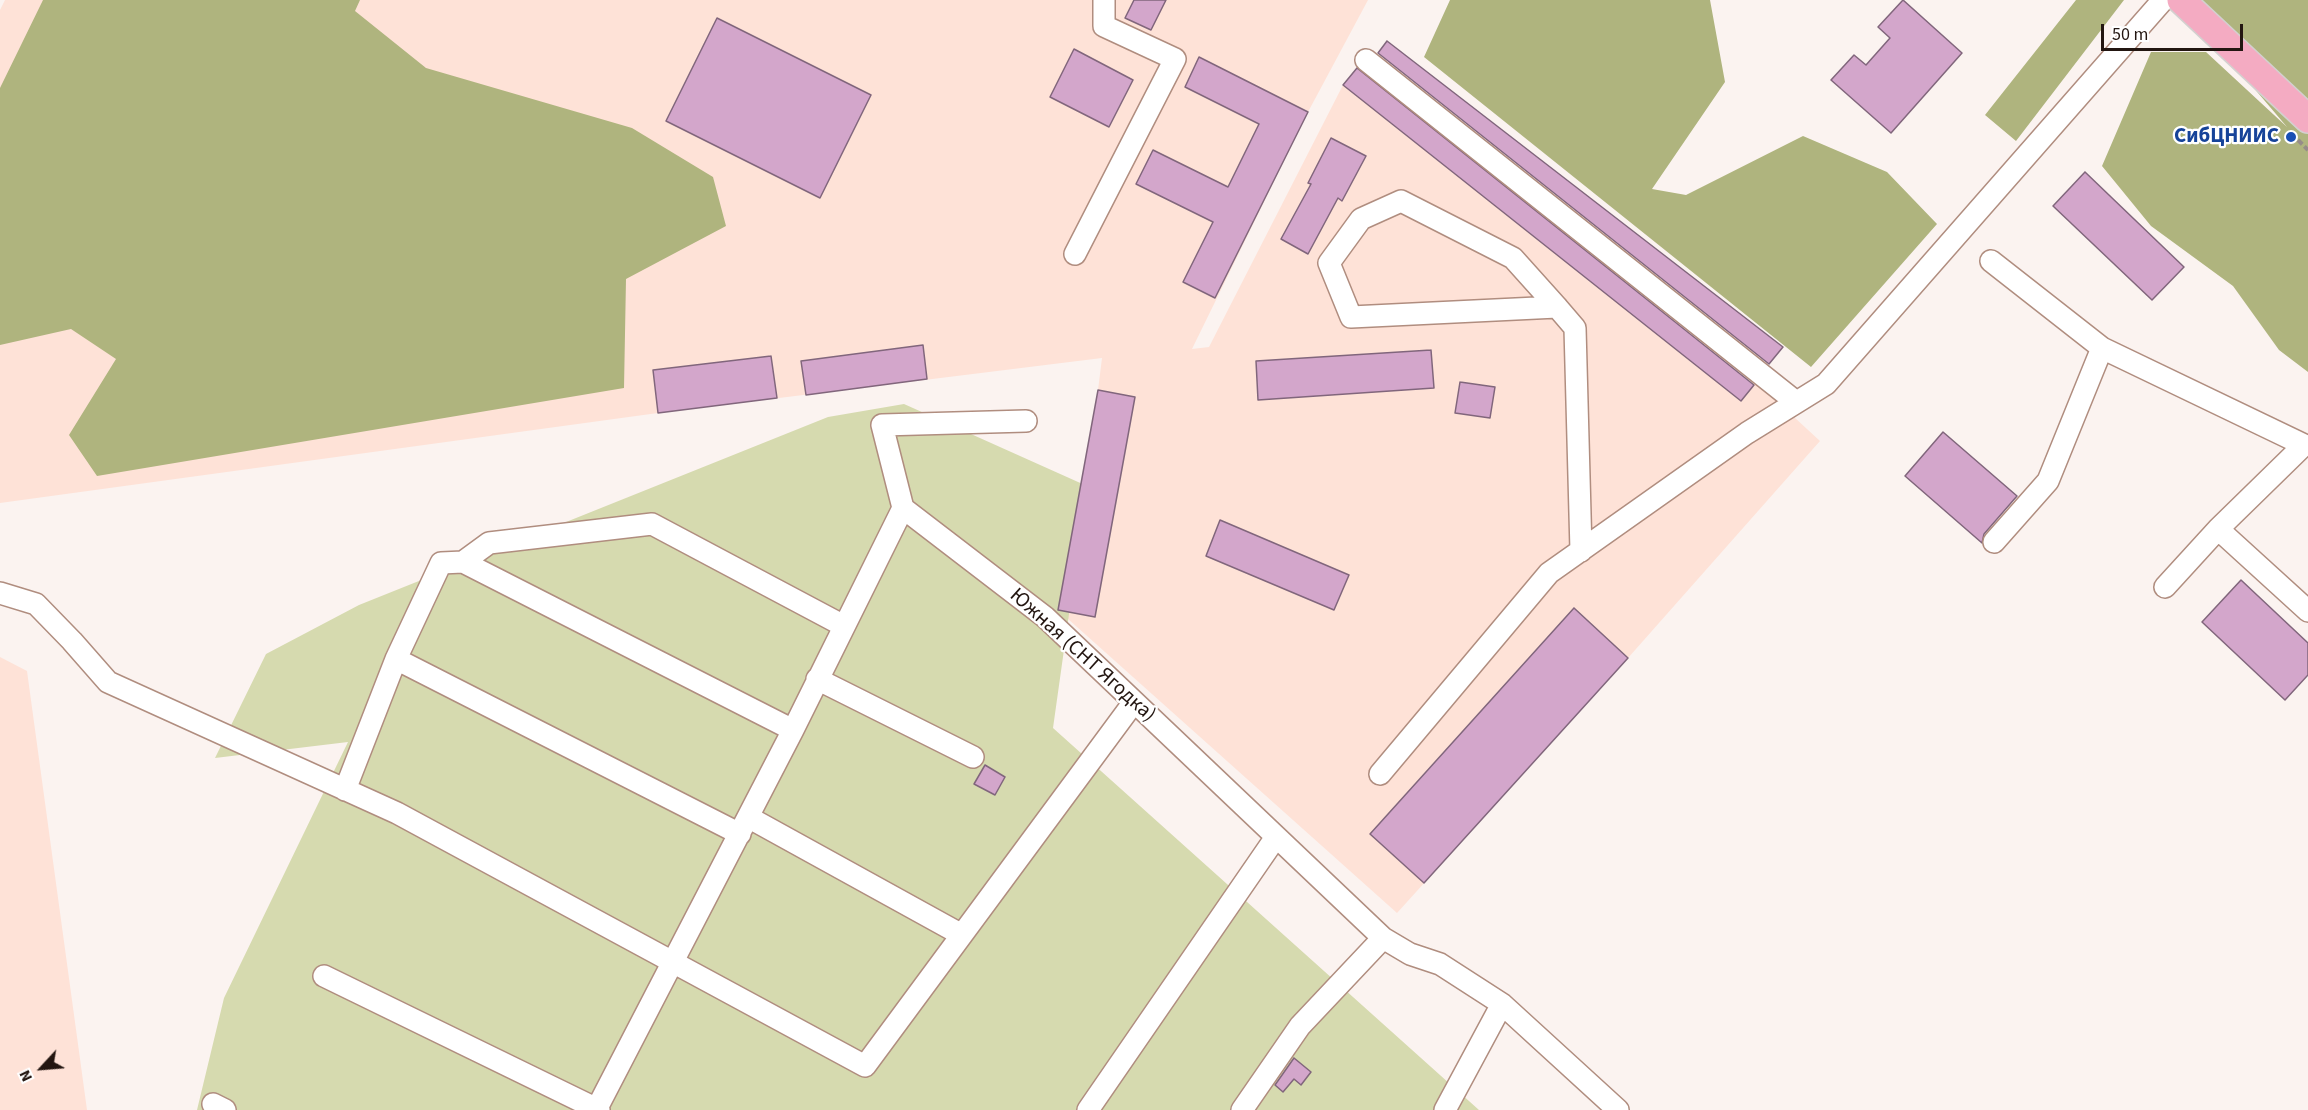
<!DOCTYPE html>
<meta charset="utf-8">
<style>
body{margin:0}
#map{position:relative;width:2308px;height:1110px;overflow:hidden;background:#fbf3f0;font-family:"Source Sans 3",sans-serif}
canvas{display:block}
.north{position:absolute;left:12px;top:1038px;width:60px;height:60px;-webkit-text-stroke:4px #fff;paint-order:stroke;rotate:244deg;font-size:16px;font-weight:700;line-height:24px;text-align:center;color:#231611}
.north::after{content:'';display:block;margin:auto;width:21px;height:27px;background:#231611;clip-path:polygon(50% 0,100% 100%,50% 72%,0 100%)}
.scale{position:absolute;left:2101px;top:24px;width:142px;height:27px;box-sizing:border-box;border:3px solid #231611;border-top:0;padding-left:8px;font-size:18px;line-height:21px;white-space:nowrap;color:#231611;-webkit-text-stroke:4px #fff;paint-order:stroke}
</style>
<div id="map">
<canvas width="2308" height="1110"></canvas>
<div class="north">N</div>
<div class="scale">50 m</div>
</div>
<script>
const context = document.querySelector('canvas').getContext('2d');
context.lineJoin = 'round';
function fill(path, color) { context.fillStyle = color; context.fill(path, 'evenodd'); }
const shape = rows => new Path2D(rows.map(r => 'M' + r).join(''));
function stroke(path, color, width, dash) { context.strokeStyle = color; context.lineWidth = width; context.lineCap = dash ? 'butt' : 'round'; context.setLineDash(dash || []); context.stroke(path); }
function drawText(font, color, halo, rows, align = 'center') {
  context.font = font + ' "Source Sans 3",sans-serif'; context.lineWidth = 4.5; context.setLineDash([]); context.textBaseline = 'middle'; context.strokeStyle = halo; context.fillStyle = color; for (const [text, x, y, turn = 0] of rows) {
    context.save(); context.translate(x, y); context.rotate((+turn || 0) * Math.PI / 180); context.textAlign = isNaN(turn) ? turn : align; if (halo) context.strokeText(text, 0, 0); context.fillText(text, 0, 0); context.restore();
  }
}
fill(shape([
 [5,0,1368,0,1308,112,1192,349,1209,347,1343,85,1741,400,1756,382,1820,441,1628,658,1397,913,1058,610,1098,390,1102,358,658,413,0,503,0,10],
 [0,657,27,671,87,1110,0,1110]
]), '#fee2d7');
fill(shape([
 [904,404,1087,486,1053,728,1479,1110,197,1110,224,998,348,742,215,758,266,654,359,605,828,417]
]), '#d6daaf');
fill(shape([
 [43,0,360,0,355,11,426,68,632,128,713,177,726,226,626,279,624,388,97,476,69,435,116,359,71,329,0,345,0,88],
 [1450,0,1710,0,1725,82,1652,189,1686,195,1803,136,1887,172,1937,224,1811,367,1424,57],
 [2076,0,2124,0,2016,141,1985,115],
 [2179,0,2308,0,2308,372,2279,350,2233,286,2151,226,2102,166,2151,52,2206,52,2287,127]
]), '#afb47e');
const building = shape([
 [1134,0,1166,0,1151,30,1125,18,1134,0],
 [1903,0,1962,53,1891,133,1831,80,1854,55,1866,65,1890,38,1878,27,1903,0],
 [717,18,871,95,820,198,666,121,717,18],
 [1387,41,1783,347,1769,364,1378,53,1387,41],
 [1074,49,1133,80,1109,127,1050,97,1074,49],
 [1199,57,1308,112,1215,298,1183,282,1213,222,1136,184,1153,150,1228,187,1259,124,1185,87,1199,57],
 [1357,68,1754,385,1741,401,1343,85,1357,68],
 [1331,138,1366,156,1342,201,1338,198,1308,254,1281,239,1311,184,1308,183,1331,138],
 [2085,172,2184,267,2152,300,2053,206,2085,172],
 [923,345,927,379,806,395,801,361,923,345],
 [1431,350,1434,388,1258,400,1256,361,1431,350],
 [771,356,777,398,658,413,653,370,771,356],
 [1460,382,1495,387,1490,418,1455,413,1460,382],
 [1098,390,1135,397,1095,617,1058,610,1098,390],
 [1943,432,2017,496,1984,534,1982,543,1905,476,1943,432],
 [1220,520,1349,575,1334,610,1206,556,1220,520],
 [2241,580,2308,643,2308,675,2285,700,2202,622,2241,580],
 [1574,608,1628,658,1424,883,1370,834,1574,608],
 [985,765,1005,777,995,795,974,784,985,765],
 [1294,1058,1311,1072,1301,1085,1294,1079,1283,1092,1275,1085,1294,1058]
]);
fill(building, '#d3a6cb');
stroke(building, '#81667c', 1.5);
const minor = shape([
 [1366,60,1796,402],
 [1075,254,1175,59,1104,26,1104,0],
 [1991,261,2102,348,2304,445,2218,529,2165,587],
 [1557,307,1351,317,1329,263,1361,219,1401,201,1513,258,1557,307,1575,328,1581,551],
 [903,508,882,425,1026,421],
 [2218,529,2308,611],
 [1994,542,2048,481,2102,348],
 [463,562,489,543,652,524,844,626],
 [0,593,36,604,72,641,108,682,397,813,865,1066,1134,702],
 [396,659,740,834],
 [817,679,973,757],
 [1380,774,1549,573,1747,433,1826,384,2163,0],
 [345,790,396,659,441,563,463,562,793,730],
 [748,817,962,935],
 [324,976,599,1110],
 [213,1104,225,1110],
 [596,1110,793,730,903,508,1045,617,1383,938,1410,954,1440,964,1502,1004,1618,1110],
 [1088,1110,1276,837],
 [1242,1110,1300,1026,1383,938],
 [1445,1110,1502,1004]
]);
const major = shape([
 [2181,0,2308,119]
]);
stroke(minor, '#b08d7f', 24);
stroke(major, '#d3d0cf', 30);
stroke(shape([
 [2298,140,2308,150]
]), '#968c88', 4, [6, 3]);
stroke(minor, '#fff', 21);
stroke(major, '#f4abc2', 27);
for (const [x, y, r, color] of [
 [2291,137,6,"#1a4fb4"]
]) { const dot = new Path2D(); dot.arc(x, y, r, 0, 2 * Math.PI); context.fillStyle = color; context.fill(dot); stroke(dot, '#fff', 2); }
drawText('bold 21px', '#164399', '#fff', [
 ["СибЦНИИС",2279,137]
], 'right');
drawText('21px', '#231611', '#fff', [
 ["Южная (СНТ Ягодка)",1082,656,42]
]);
</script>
